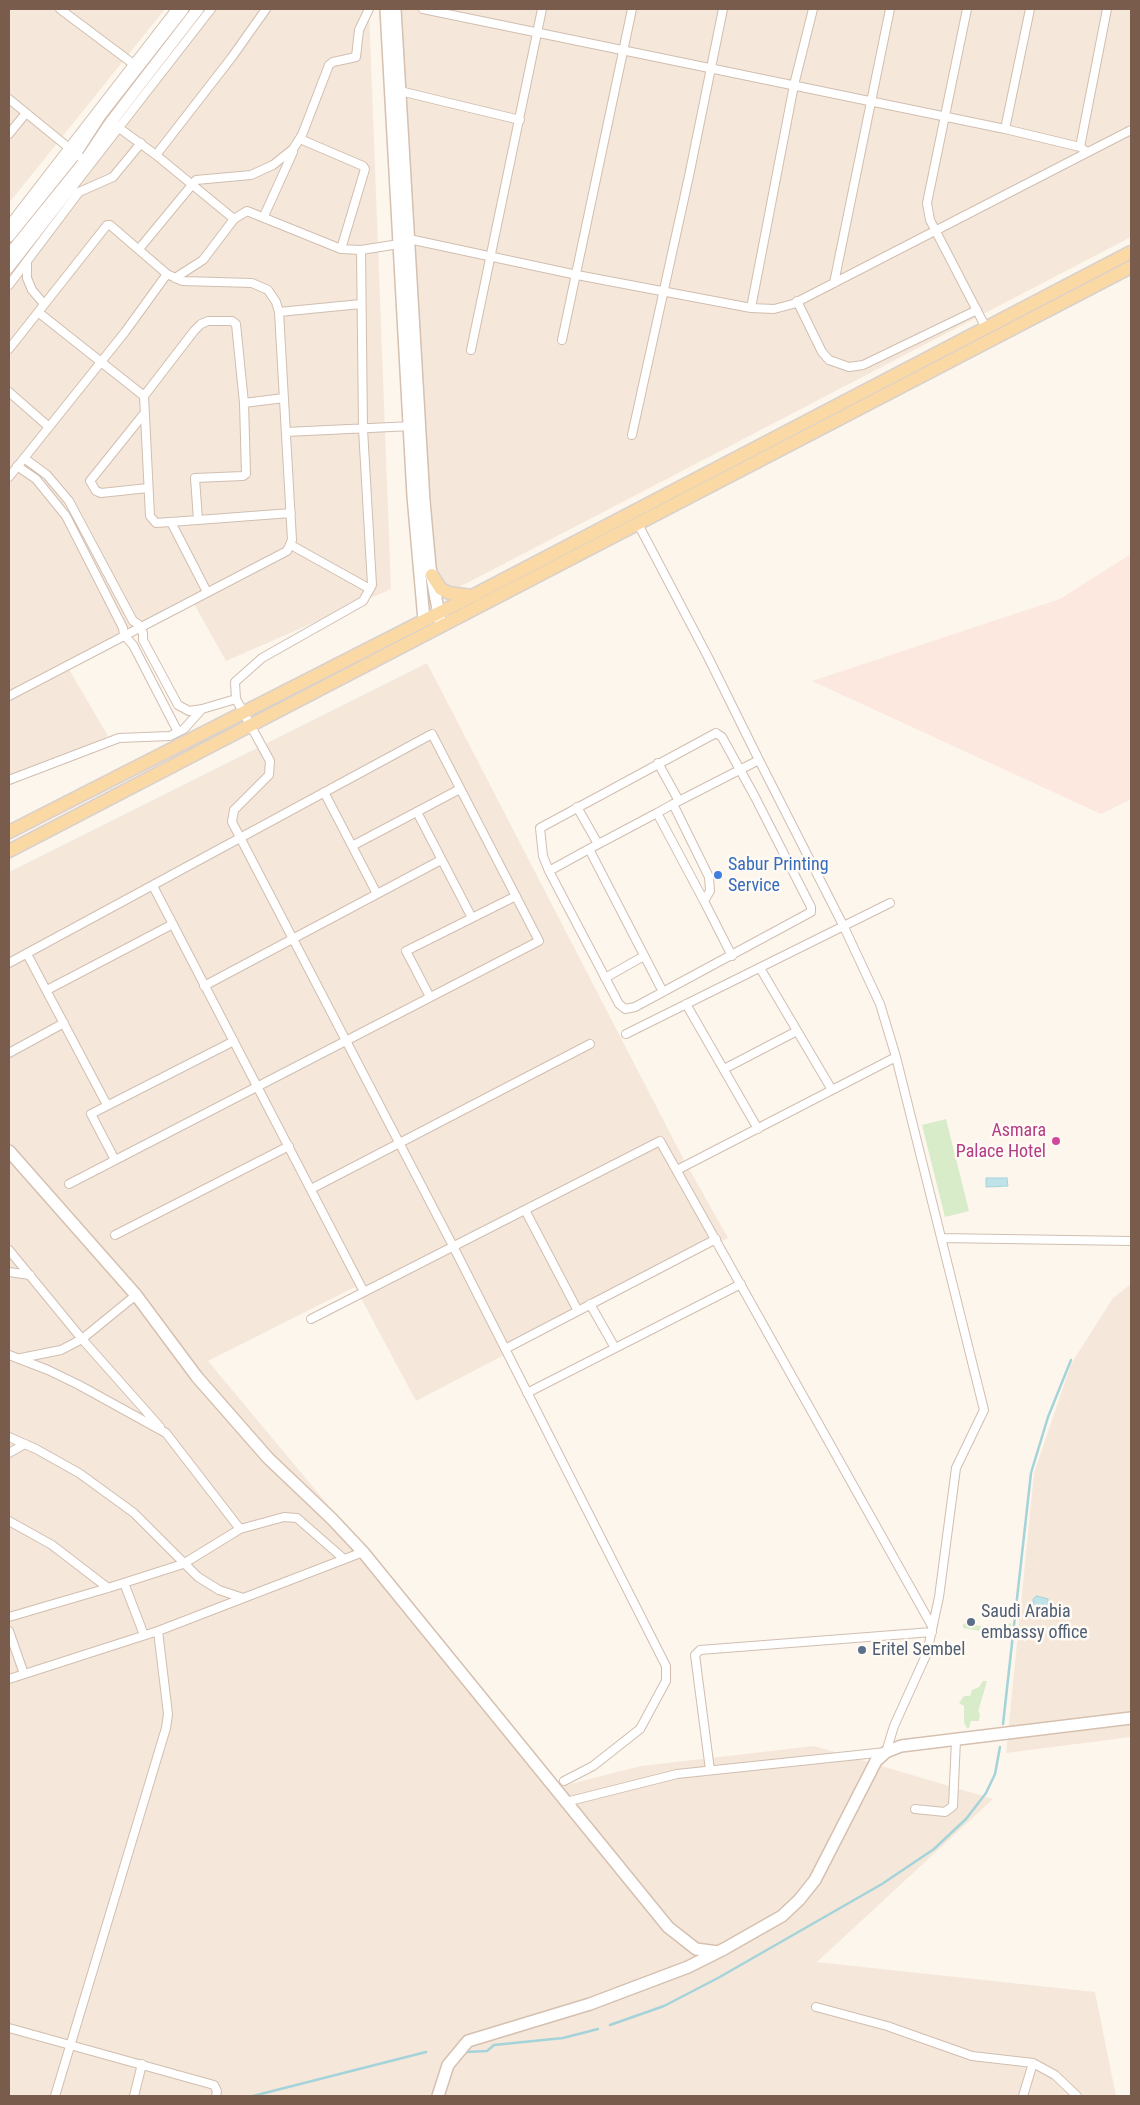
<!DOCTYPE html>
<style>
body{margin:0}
#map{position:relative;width:1140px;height:2105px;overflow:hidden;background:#fdf6ec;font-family:"Roboto Condensed",sans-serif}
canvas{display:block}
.frame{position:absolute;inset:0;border:10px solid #7a5c4d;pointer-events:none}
</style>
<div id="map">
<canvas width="1140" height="2105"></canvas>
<div class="frame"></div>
</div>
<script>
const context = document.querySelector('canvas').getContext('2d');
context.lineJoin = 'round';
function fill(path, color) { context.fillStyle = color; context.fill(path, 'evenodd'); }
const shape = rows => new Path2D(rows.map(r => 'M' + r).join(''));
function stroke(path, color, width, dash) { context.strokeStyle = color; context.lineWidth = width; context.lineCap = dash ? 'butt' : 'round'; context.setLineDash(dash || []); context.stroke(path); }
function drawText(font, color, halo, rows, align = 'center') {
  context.font = font + ' "Roboto Condensed",sans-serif'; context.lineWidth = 5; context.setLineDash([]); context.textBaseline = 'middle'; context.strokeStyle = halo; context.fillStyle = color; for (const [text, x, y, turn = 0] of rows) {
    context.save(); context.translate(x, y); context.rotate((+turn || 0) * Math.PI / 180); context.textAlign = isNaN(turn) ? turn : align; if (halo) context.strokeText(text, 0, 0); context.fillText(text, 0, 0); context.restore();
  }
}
fill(shape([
 [9,9,165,9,9,203],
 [208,9,369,9,391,589,226,661,194,604,67,666,108,736,9,786,9,262],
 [386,9,1131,9,1131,237,469,582,456,588,447,585,438,577,433,563],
 [427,663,684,1160,728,1238,416,1401,355,1287,208,1361,562,1786,641,1766,814,1746,993,1799,817,1962,1095,1992,1116,2096,9,2096,9,872],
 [1131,1284,1131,1737,1006,1753,1034,1473,1071,1364,1113,1298]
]), '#f5e8da');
fill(shape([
 [1131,554,1131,799,1101,814,812,681,1060,599]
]), '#fde8e0');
fill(shape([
 [946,1119,969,1211,945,1217,922,1125],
 [967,1623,997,1630,1011,1623,1011,1627,1009,1636,963,1628,963,1624],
 [983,1681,987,1681,978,1712,980,1713,979,1721,971,1721,969,1728,967,1728,964,1722,964,1706,959,1703,964,1696,970,1696,972,1690,979,1687]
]), '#d8ecc9');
const water = shape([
 [1007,1178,1008,1186,986,1187,986,1178,1007,1178],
 [1037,1596,1048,1599,1048,1606,1042,1612,1034,1608,1033,1599,1037,1596]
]);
fill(water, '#bfe3e8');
stroke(water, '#a5d3da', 1);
stroke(shape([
 [1003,1724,1031,1473,1048,1417,1071,1360],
 [610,2025,664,2006,718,1978,882,1884,934,1849,966,1819,986,1793,995,1774,1000,1747],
 [465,2052,487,2051,494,2045,563,2038,598,2029],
 [253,2096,426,2052]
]), '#a5d3da', 2.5);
const street = shape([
 [60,9,132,63],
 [423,9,1005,129,1080,147,1087,152],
 [967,9,927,203,930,220,986,328],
 [400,91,520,120],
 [9,99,85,161],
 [115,125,156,155,234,219],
 [1005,129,1030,9],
 [9,134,26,113],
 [300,139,363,166,365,169,341,249],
 [1080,147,1107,9],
 [156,155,232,57,266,9],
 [264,216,293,152],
 [9,225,176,9],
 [409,239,577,275,751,308,774,309,793,304,1131,130],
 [139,249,196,180,251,175,273,165,293,149,302,135,329,65,333,62,356,57,359,30,369,9],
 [361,250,363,429,372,585,363,601,262,658,235,682,236,699,270,761,269,775,234,810,232,822,453,1246,666,1666,666,1681,640,1729,593,1766,564,1781],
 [27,261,27,278,32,290,44,304],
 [9,269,211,9],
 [175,278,203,260,234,219,247,211,341,249,361,250,399,244],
 [834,283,890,9],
 [9,285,79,192,113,177,141,143],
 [797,301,822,352,829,360,849,367,863,365,977,310],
 [751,308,794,85,813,9],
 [38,312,144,396],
 [279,312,361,304],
 [562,340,632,9],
 [9,349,107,225,110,225,167,274,182,281,252,283,268,290,276,302,279,312,292,540,287,551,9,696],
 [471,350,542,9],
 [9,392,49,427],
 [244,403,284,398],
 [143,415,90,481,96,491,101,493,148,488],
 [286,432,412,426],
 [632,435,689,176,723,9],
 [24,458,47,475,69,501,133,621,138,624,143,633,143,640,178,705,189,711,202,709],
 [17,466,36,479,66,516,123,628,124,635,133,645,178,732],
 [9,477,125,332,167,274],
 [198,520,195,478,243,476,246,474,244,403,236,324,232,321,208,321,201,324,194,331,144,396,150,516,156,523,198,520,291,513],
 [171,522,207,592],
 [637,522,708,657,759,760,673,804,709,877,710,891,704,901,732,956],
 [291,545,370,589],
 [716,733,722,737,755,797,811,907,811,912,635,1007,625,1009,619,1004,549,871,543,856,540,828,716,733],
 [658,763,679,801],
 [9,780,119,738,170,736,184,729,202,709,236,699],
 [324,792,377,894],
 [673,804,657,813,704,901],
 [577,807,598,844],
 [417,812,472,918],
 [352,846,460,789],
 [589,849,657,813],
 [549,871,589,849,663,992],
 [153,886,364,1292],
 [27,954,107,1105],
 [9,963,432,734,539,941,69,1184],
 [760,968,832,1090],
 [605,978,644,956],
 [204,986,441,860],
 [47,990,173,924],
 [430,997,406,951,516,896],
 [686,1004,758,1129],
 [626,1034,890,903],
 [9,1053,64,1023],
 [724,1069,797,1031],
 [115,1160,91,1114,234,1041],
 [677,1170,896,1057],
 [311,1189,590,1044],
 [525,1210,578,1311],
 [115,1235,289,1146],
 [942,1238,1131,1241],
 [9,1250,82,1339,160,1427],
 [9,1272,30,1275],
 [590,1304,615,1348],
 [311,1319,660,1141,932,1626],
 [505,1349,716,1239],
 [9,1355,48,1370,79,1385,166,1433,240,1529],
 [21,1358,61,1350,82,1339,136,1295],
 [527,1393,741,1284],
 [9,1437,36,1449,79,1473,134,1513,198,1577,219,1590,243,1598],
 [9,1453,25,1444],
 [9,1521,52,1545,108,1588],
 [124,1583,144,1635],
 [9,1617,108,1588,183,1564,240,1529,284,1517,297,1518,344,1559],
 [9,1631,24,1674],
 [9,1679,158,1631,363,1552],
 [710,1770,695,1655,700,1650,932,1632],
 [566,1802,677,1774,886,1752,894,1726,927,1653,939,1597,956,1468,984,1410,896,1057,880,1004,844,927,759,760],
 [915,1809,945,1812,953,1806,956,1740],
 [816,2007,887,2026,972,2056,1033,2063,1055,2075,1077,2096],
 [9,2028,214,2085,217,2091,216,2096],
 [55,2096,166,1728,168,1714,158,1631],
 [134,2096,142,2064],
 [1023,2096,1033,2063]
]);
const secondary = shape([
 [386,9,413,496,424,620],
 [395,9,424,501,430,567,440,620],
 [9,236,75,154,101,114,183,9],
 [9,255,85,161,111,122,198,9],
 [9,1151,136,1295,197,1377,268,1458,332,1519,363,1552,668,1927,696,1949,718,1952],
 [438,2096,448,2065,468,2041,590,2004,688,1967,724,1949,782,1916,799,1900,815,1880,876,1761,886,1752,901,1746,1131,1718]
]);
const primary = shape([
 [432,575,441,589,449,593,472,596],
 [9,832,472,596,1131,252],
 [9,851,1131,267]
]);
stroke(street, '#d1beb0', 10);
stroke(secondary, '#d6c0b0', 14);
stroke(primary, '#dad1cd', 15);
stroke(street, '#fff', 8);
stroke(secondary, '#fff', 11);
stroke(primary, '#fbd9a5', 12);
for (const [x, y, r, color] of [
 [718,875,5,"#3f7fe0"],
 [1056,1141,5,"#d1479c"],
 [971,1622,5,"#5c6f8a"],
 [862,1650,5,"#5c6f8a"]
]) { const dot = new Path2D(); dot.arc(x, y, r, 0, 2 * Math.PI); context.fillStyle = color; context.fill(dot); stroke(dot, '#fffaf3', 2); }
drawText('18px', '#366cbe', '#fffaf3', [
 ["Sabur Printing",728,865],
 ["Service",728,886]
], 'left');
drawText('18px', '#b23c85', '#fffaf3', [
 ["Asmara",1046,1131],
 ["Palace Hotel",1046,1152]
], 'right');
drawText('18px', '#4e5e75', '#fffaf3', [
 ["Saudi Arabia",981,1612],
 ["embassy office",981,1633],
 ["Eritel Sembel",872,1650]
], 'left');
</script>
